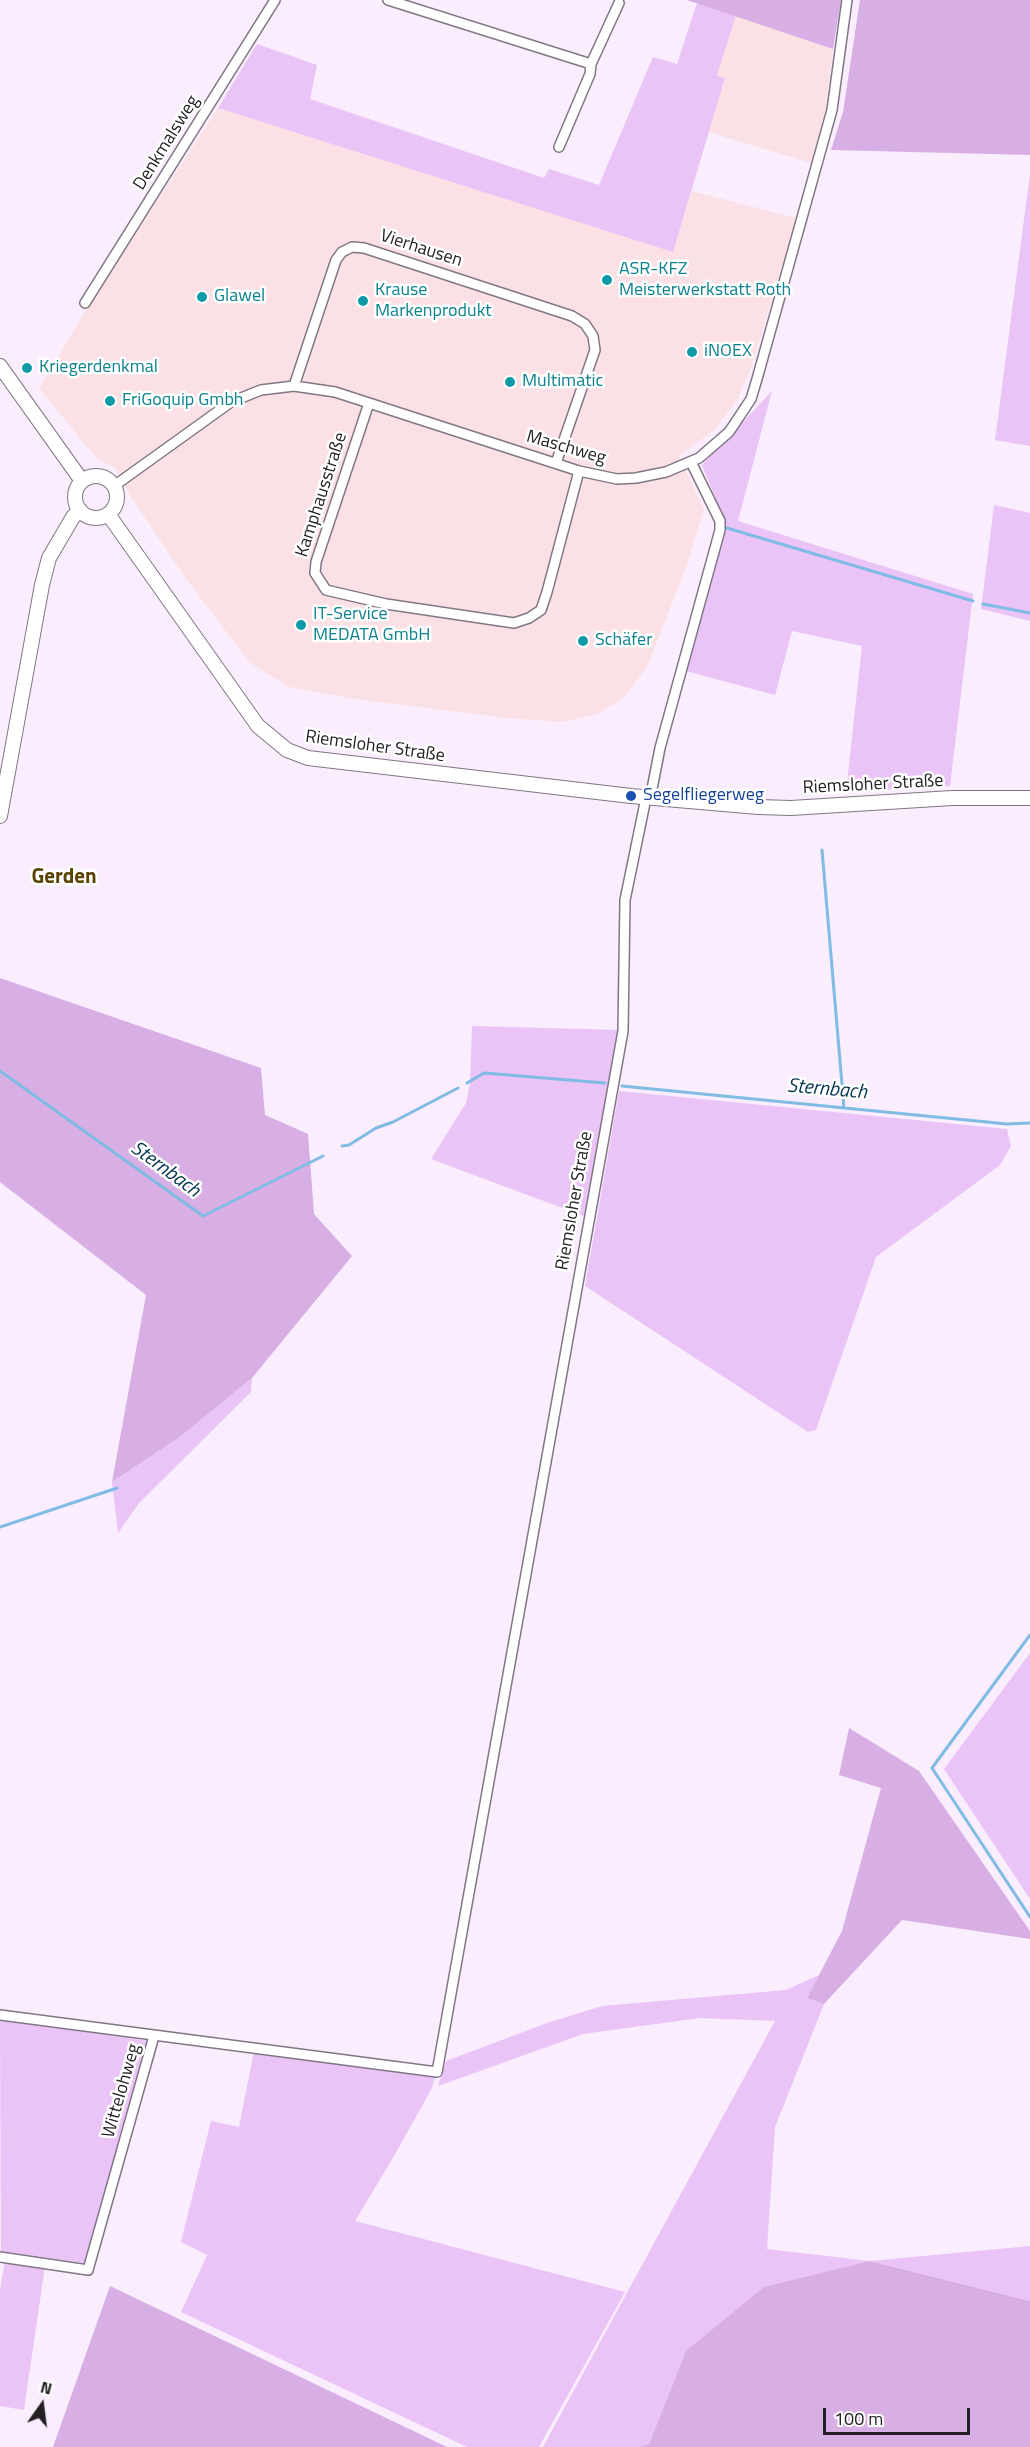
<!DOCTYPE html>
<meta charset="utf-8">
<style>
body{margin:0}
#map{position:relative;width:1030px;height:2447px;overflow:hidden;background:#faedfe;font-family:"Titillium Web",sans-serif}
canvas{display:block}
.north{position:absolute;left:12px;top:2375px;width:60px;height:60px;-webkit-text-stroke:4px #fff;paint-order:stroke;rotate:14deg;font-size:16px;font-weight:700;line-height:24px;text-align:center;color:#252026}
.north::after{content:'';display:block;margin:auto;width:21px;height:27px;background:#252026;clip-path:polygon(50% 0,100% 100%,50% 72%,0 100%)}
.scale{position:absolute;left:823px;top:2408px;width:147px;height:27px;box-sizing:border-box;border:3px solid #252026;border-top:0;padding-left:8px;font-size:18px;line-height:21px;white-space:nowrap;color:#252026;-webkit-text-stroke:4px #fff;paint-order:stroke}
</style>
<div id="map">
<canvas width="1030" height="2447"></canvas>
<div class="north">N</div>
<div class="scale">100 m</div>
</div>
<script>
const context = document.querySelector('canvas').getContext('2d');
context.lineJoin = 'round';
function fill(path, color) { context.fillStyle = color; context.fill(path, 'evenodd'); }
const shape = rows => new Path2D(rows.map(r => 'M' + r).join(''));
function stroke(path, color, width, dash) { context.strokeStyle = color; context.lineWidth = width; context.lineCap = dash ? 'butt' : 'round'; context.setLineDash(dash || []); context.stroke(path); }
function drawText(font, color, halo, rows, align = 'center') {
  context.font = font + ' "Titillium Web",sans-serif'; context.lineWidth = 5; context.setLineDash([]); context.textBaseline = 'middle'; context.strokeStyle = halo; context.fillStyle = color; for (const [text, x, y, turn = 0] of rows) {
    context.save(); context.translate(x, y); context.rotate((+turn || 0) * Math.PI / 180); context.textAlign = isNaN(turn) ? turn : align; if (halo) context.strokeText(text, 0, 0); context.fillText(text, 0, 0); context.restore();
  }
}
fill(shape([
 [736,15,833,49,825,113,811,163,708,132,725,79,717,76],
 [218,108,673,251,692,191,796,218,751,369,736,402,713,431,679,456,704,509,687,565,647,667,624,697,598,714,562,722,507,718,354,699,289,687,249,662,184,576,131,497,116,468,97,459,39,388,101,286]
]), '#fbe1e5');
fill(shape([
 [697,3,736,15,717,76,725,78,673,252,218,108,257,44,317,65,310,99,544,178,549,169,599,185,653,57,677,64],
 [1030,174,1030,446,995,440],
 [772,391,738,521,973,594,950,786,846,792,862,646,792,631,775,695,686,671,725,522,702,465],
 [994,505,1030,513,1030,621,981,609],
 [472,1026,620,1030,584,1216,431,1159,466,1103,470,1084],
 [619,1091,1007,1129,1011,1146,1000,1165,876,1257,816,1430,808,1432,585,1286],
 [252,1378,251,1392,139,1503,118,1533,112,1482,180,1437],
 [1030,1653,1030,1899,944,1769],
 [819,1975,807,1998,824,2004,775,2127,767,2249,870,2261,1030,2246,1030,2301,870,2261,686,2351,649,2444,638,2447,543,2447,775,2021,700,2018,583,2034,438,2086,446,2061,547,2023,602,2006,786,1990],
 [0,2018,148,2041,84,2263,1,2251],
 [254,2051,435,2077,432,2088,394,2156,355,2221,625,2292,539,2447,467,2447,181,2312,207,2255,181,2242,211,2121,239,2127],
 [5,2261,45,2266,24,2410,0,2406,0,2290]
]), '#eac3f7');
fill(shape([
 [687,0,841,0,833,49],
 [860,0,1030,0,1030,155,831,150,843,112],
 [0,978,261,1068,265,1115,308,1134,314,1214,352,1256,252,1378,180,1437,112,1482,146,1295,0,1182],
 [849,1728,919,1771,1030,1931,1030,1939,902,1920,824,2004,807,1998,842,1931,881,1788,839,1775],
 [870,2261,1030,2301,1030,2447,638,2447,649,2444,686,2351,764,2287],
 [110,2286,447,2447,53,2447]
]), '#d7afe4');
stroke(shape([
 [727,528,973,601],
 [983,604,1030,613],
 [822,850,844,1108],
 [0,1071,203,1216,323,1156],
 [467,1083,484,1073,605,1083],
 [622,1086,1007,1124,1030,1123],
 [342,1146,349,1145,376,1128,393,1122,458,1088],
 [0,1527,117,1488],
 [1030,1635,932,1768,1030,1917]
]), '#7fbbe3', 3);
const street = shape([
 [388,0,591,64],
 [559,147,590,74,591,64,619,3],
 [85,303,275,0],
 [294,386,336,260,342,252,352,247,364,248,572,316,585,324,593,336,595,350,556,463],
 [369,403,316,562,315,573,326,590,386,604,514,623,529,618,541,610,547,592,579,471],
 [114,486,231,402,261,390,294,386,335,392,579,471,617,479,636,478,666,472,699,458,729,432,751,399,757,379,832,110,847,0],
 [0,2015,437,2072,623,1031,625,900,646,798,652,789,660,748,720,530,720,521,691,462],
 [0,2257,88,2270,154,2036]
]);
const secondary = shape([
 [0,366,82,481],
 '75 497a21 21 0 1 1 42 0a21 21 0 1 1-42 0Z',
 [108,514,258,726,287,750,308,758,631,796,758,807,791,808,952,798,1030,798],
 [0,816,42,585,49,558,73,517,80,510]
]);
stroke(street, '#817684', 12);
stroke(secondary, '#817684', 16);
stroke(street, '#fff', 9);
stroke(secondary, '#fff', 14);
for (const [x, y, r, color] of [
 [607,280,6,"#0f9aa8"],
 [202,297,6,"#0f9aa8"],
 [363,301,6,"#0f9aa8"],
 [692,352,6,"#0f9aa8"],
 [27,368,6,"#0f9aa8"],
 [510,382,6,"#0f9aa8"],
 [110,401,6,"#0f9aa8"],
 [301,625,6,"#0f9aa8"],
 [583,641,6,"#0f9aa8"],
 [631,796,6,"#1a4fb4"]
]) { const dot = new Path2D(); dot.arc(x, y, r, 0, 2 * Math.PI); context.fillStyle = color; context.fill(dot); stroke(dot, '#fff', 2); }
drawText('18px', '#252026', '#fff', [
 ["Denkmalsweg",167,143,-58],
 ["Vierhausen",421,249,18],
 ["Maschweg",566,448,16],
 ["Kamphausstraße",322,495,-72],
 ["Riemsloher Straße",375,747,8],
 ["Riemsloher Straße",873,785,-3],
 ["Riemsloher Straße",575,1201,-80],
 ["Wittelohweg",122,2091,-74]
]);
drawText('18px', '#0d838f', '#fff', [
 ["ASR-KFZ",619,270],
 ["Meisterwerkstatt Roth",619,291],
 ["Krause",375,291],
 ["Markenprodukt",375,312],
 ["Glawel",214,297],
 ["iNOEX",704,352],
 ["Kriegerdenkmal",39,368],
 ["Multimatic",522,382],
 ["FriGoquip Gmbh",122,401],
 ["IT-Service",313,615],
 ["MEDATA GmbH",313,636],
 ["Schäfer",595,641]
], 'left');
drawText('18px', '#164399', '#fff', [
 ["Segelfliegerweg",643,796]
], 'left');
drawText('italic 20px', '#033550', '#fff', [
 ["Sternbach",827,1090,5],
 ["Sternbach",165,1170,36]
]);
drawText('bold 21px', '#594403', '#fff', [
 ["Gerden",64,878]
]);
</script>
